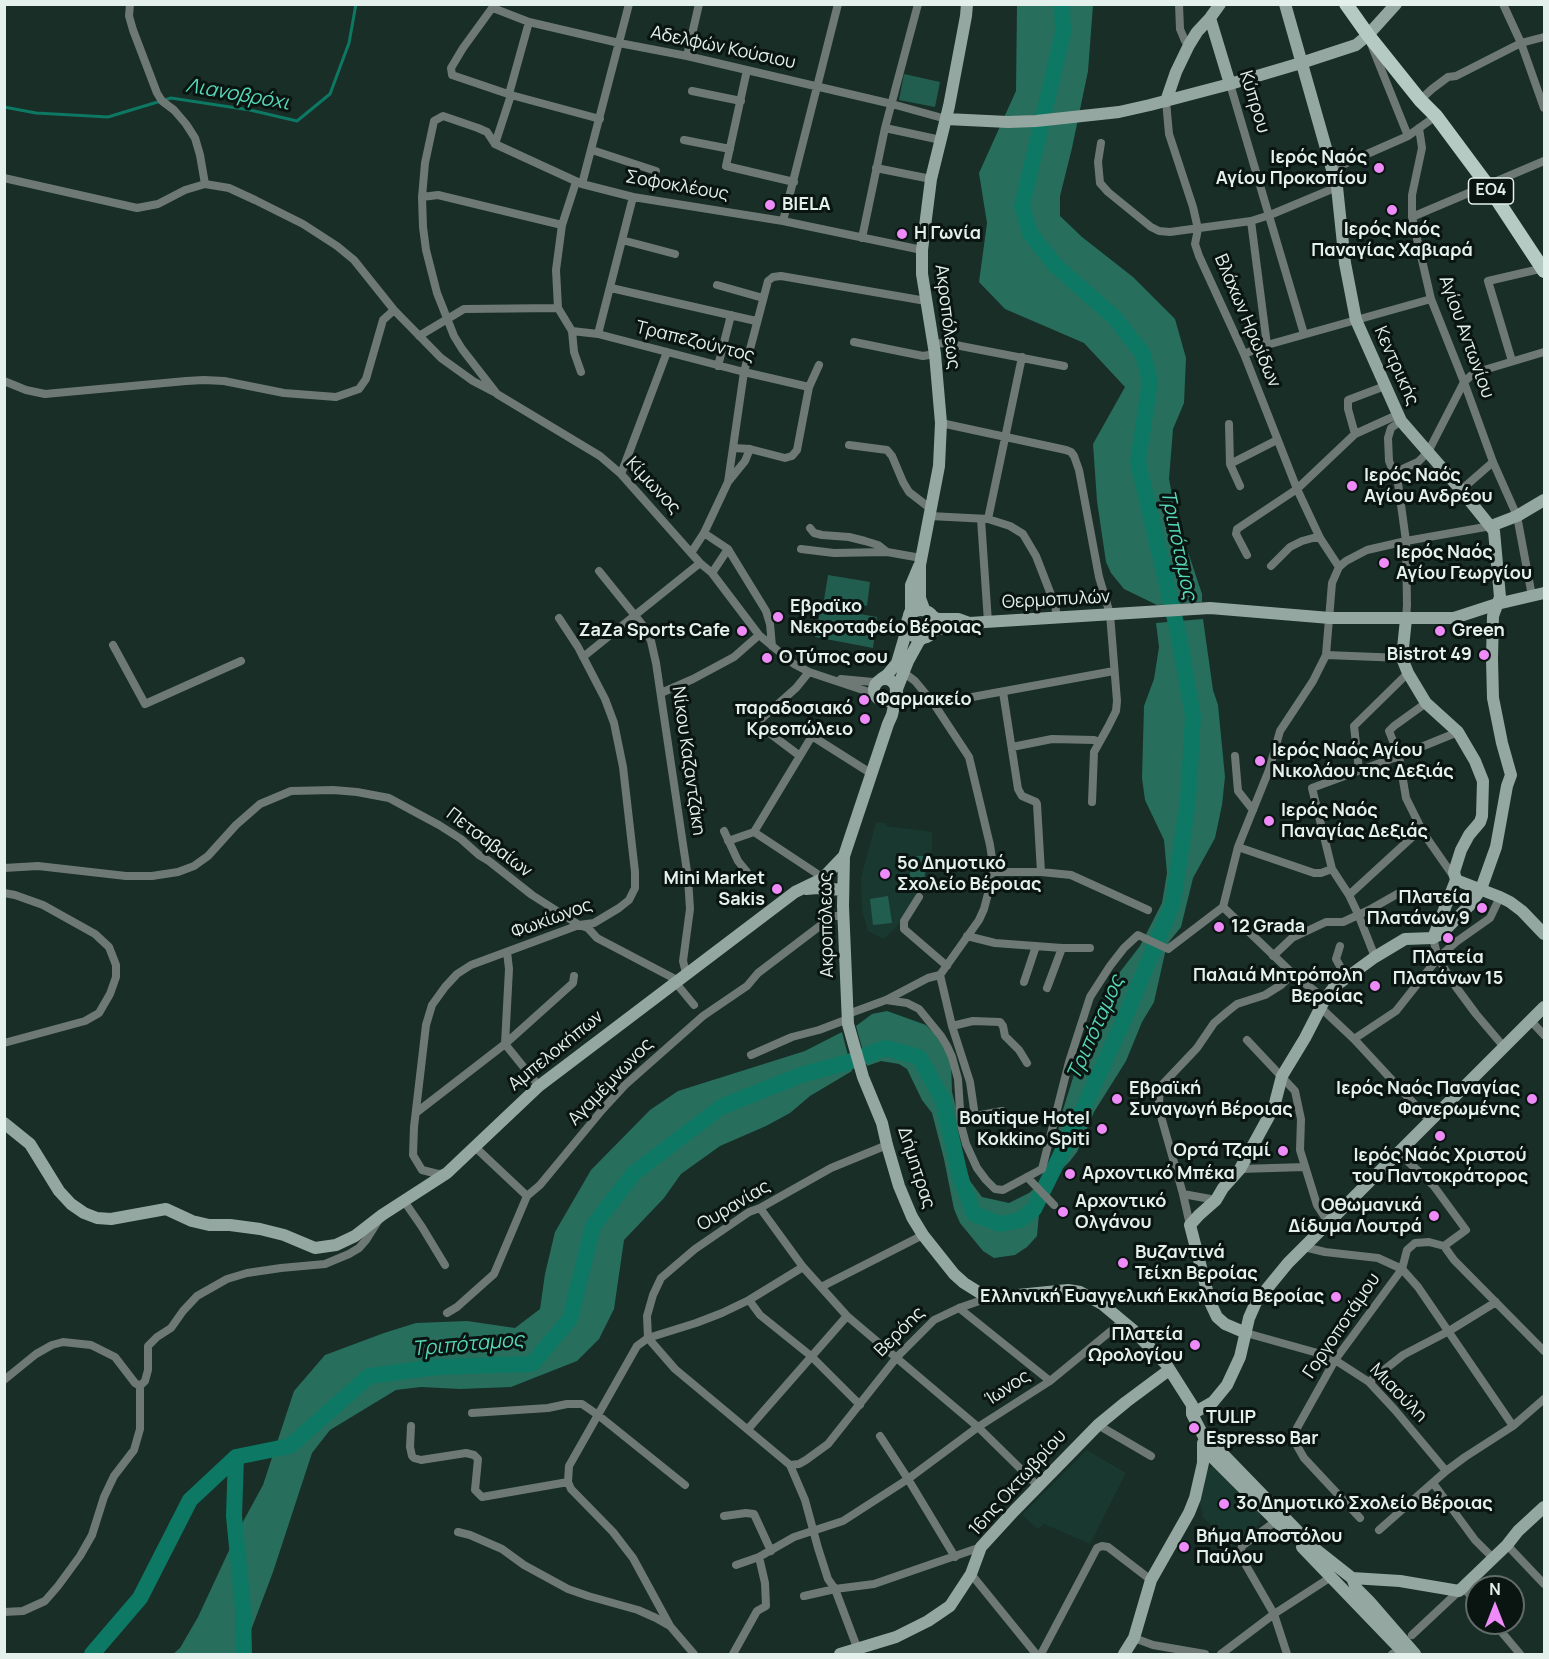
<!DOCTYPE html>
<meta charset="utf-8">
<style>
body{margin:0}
#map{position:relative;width:1549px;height:1659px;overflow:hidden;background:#182e27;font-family:Manrope,sans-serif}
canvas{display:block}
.frame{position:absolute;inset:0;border:6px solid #e3f0ec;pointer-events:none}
.north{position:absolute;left:1465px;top:1575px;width:60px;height:60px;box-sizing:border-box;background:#0a1411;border:2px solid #616c69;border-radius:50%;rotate:0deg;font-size:16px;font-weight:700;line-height:24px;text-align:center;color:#e3f0ec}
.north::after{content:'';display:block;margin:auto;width:21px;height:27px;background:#ee8bf8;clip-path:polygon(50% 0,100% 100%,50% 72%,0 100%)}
</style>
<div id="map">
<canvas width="1549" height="1659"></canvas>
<div class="frame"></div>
<div class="north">N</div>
</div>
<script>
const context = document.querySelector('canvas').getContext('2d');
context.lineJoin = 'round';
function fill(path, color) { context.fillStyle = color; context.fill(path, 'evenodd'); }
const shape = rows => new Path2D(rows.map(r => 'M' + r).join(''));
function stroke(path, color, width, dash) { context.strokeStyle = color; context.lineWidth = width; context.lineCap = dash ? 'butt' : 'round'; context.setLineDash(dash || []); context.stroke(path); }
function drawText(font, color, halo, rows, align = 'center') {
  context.font = font + ' Manrope,sans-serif'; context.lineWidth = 6; context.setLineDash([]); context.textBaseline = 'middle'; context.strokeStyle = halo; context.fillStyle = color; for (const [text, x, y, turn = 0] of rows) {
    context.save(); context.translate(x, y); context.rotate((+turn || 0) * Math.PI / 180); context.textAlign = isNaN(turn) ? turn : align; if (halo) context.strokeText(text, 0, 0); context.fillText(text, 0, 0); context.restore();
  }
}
fill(shape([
 [876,822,886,823,886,826,932,832,932,853,928,853,925,887,914,899,897,927,883,939,868,931,862,910,861,878],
 [1087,1450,1126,1473,1090,1544,1044,1524,1038,1529,1022,1515],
 [1214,1465,1260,1511,1260,1524,1231,1546,1203,1517,1199,1498,1204,1487,1206,1470]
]), '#193830');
fill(shape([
 [904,74,940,82,935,107,899,100],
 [828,575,870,582,867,606,824,600],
 [821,607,877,617,873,648,815,637],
 [911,856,926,856,924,887,909,886],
 [888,896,892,923,873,925,870,899]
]), '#225e4f');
fill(shape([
 [1017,5,1093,5,1088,71,1072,148,1060,196,1060,216,1082,237,1133,277,1175,319,1186,358,1184,403,1173,429,1169,479,1176,516,1202,594,1202,602,1157,605,1124,589,1111,573,1106,562,1097,501,1093,444,1125,387,1084,343,1005,309,979,282,987,223,979,173,1016,91],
 [1203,619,1213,690,1218,705,1225,777,1222,805,1215,838,1193,878,1181,927,1169,942,1165,953,1154,1002,1142,1022,1126,1061,1094,1112,1077,1152,1070,1161,1061,1170,1047,1196,1038,1186,1047,1169,1055,1149,1061,1116,1089,1027,1101,1001,1113,981,1140,946,1162,903,1167,873,1164,840,1145,800,1142,778,1144,706,1154,679,1159,647,1156,623],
 [887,1011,926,1025,939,1038,951,1061,952,1092,958,1115,957,1129,959,1143,970,1181,982,1197,1009,1203,1029,1193,1036,1187,1046,1198,1039,1214,1037,1236,1027,1247,1015,1255,994,1258,983,1251,960,1223,954,1209,944,1159,932,1113,922,1100,907,1069,899,1064,881,1061,867,1066,856,1026,872,1014],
 [842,1032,852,1071,810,1096,790,1113,766,1126,720,1146,681,1174,664,1198,624,1240,614,1309,599,1339,577,1361,511,1387,460,1389,421,1387,396,1390,330,1430,312,1453,273,1572,242,1654,173,1654,180,1648,198,1617,239,1529,263,1485,294,1391,325,1355,384,1333,416,1323,467,1321,515,1328,540,1309,545,1274,555,1232,591,1170,650,1110,678,1091,805,1051]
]), '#286e5d');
stroke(shape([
 [4,107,36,113,108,117,171,98,250,110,297,121,330,94,349,43,356,4]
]), '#0d7863', 3);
stroke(shape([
 [236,1457,234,1516,243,1609,244,1654],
 [92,1654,140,1598,190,1500,236,1457,290,1446,369,1376,437,1367,532,1364,570,1319,593,1226,634,1173,721,1107,801,1075,849,1062,885,1048,919,1057,943,1100,961,1180,974,1214,1000,1224,1020,1220,1034,1209,1076,1124,1123,1022,1173,903,1188,801,1193,716,1178,632,1138,462,1150,381,1143,354,1115,318,1055,265,1030,233,1022,206,1063,33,1062,4]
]), '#0d7863', 16);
stroke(shape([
 [495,4,463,48,451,68,452,75,511,95,600,119],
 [1179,4,1180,29,1185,41,1189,45],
 [1503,4,1521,43,1544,108],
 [493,8,529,22,619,43,687,56,892,104,946,119],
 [1371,44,1408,136],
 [687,56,699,4],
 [747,70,726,166,794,182],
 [1230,84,1304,334],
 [692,91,741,101],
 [509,94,529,22],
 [1420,100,1432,89,1448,77,1456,76,1521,43,1544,37],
 [1166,101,1169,134,1193,207,1198,229,1195,244,1199,256,1244,354,1297,489,1320,538,1339,567],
 [885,128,941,140],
 [1419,128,1422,148,1412,195,1412,217,1431,299,1464,382,1493,462,1517,516,1532,596],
 [684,140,730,149],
 [1101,143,1098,162,1100,183,1108,192,1151,227,1159,231,1170,232,1251,221,1270,215,1337,187],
 [495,144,511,95],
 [592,150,656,171],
 [876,168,931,179],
 [1333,169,1408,136,1436,116],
 [4,178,137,208,158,204,185,190,205,184,200,155,195,138,186,124,174,110,162,101,157,93,133,30,129,16,130,4],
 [576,182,562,225,556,270,558,308,572,331,574,352,581,372],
 [205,184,229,188,255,200,303,224,337,246,354,260,394,310,441,358,473,381,494,392],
 [582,184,629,4],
 [422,197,438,195,562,225],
 [1412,217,1544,161],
 [783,221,838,4],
 [1251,221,1267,345],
 [862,238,885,128,918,4],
 [622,240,675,254],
 [717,285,763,298],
 [611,288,756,321],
 [572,331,598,334,744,372,809,387],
 [598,334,633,197],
 [419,336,464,309,558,308],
 [854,342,923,356,935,354],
 [933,344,945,343,1064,366],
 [1244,354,1267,345,1431,299],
 [1512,361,1488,281,1544,268],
 [718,366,731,315],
 [4,381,26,390,45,394,186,381,204,380,224,381,284,393,336,397,359,389,366,379,383,320,394,310],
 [1401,421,1391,428,1388,438,1389,461,1398,483,1406,541,1407,605,1406,619],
 [941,423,1066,450,1071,452,1074,456,1079,470,1099,577,1110,614,1117,701,1116,711,1108,727,1094,752,1092,802],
 [1229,424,1230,464,1240,486],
 [1355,434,1348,409,1348,400,1385,386],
 [849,445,887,450,892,456,903,482,909,492,931,509],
 [734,448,750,449,785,458,792,456,797,450,809,387,819,365],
 [1230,464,1277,440],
 [1394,473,1418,462,1428,452,1464,382,1474,373,1544,352],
 [621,474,667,352],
 [728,482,745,461,750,449],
 [1461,490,1493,462],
 [930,516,988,519,1010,526,1023,534,1036,556,1055,605,1057,617],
 [981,519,988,622],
 [988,519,1022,357],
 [810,528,814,533,822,535,849,537,865,541,878,545,887,552,921,558],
 [704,533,728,549,766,611,770,624,772,646],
 [801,549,834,553,887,552],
 [691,553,704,533,728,482,744,372,768,281,773,277,781,276,926,301],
 [1247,555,1236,534,1237,529,1297,489,1355,434,1397,415],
 [1271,566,1290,547,1302,541,1313,538,1320,538],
 [599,571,645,628,651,641,656,663,688,878,690,909,683,961,686,973],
 [712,573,728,549],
 [113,645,145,704,241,661],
 [1326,655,1402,658],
 [583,657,700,563],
 [841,679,873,682,878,681],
 [1003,692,1018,789,1022,796,1036,802,1037,804,1041,872],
 [661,693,693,679,734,657,759,635],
 [877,698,869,692,809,672,794,664,759,635,712,573,700,563,621,474,600,456,497,394,462,349,454,336,437,293,426,250,423,227,422,197,425,163,434,121,443,116,478,128,487,132,495,144,582,184,633,197,783,221,922,250],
 [1426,703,1394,726,1389,731,1399,756,1406,798,1424,834,1454,877],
 [934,704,1114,671],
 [1012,747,1052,739,1094,740,1099,742],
 [800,756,764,729,759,721,796,688,809,672],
 [1235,756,1238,791,1253,810],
 [1359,770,1354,726,1408,673],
 [724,831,738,861,747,872],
 [754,832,816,873,822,879],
 [728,841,754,832,812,736,872,774],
 [1238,847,1314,873,1321,873,1332,869],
 [4,868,38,866,126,876,152,876,178,872,194,866,208,856,236,825,260,804,291,791,333,790,357,792,389,798,439,825,461,839,479,855,489,861,532,895,579,925,588,928,597,938,677,980],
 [991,872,1041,872,1071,875,1148,910],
 [4,893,15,895,43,905,95,934,109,947,116,965,116,977,110,994,99,1013,85,1021,4,1043],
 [1349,895,1421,829],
 [919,897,904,921,904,929,947,966],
 [1223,907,1238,847,1269,770,1280,731,1313,681,1326,655,1332,583,1339,567,1346,561,1367,550,1406,541,1491,526],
 [1223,907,1293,974,1325,999],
 [967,936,995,943,1062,948,1090,948],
 [1433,938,1438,958,1456,987,1476,1014,1504,1047],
 [1340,946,1336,959,1346,977],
 [507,952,509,969,505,1044,539,1086],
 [1273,956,1292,938,1326,922,1343,922,1369,910,1399,893],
 [1375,957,1358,914,1349,895,1332,869,1312,788,1399,756,1458,732],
 [940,975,952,1026,970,1082,975,1116,1002,1111],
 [675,982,694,1005],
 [1024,982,1036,946],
 [1047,988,1062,948],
 [886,1000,907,1003,919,1009,941,1036,947,1046,952,1057,958,1079,961,1125,966,1144,977,1168,986,1180,995,1189,1003,1190,1042,1169,1069,1062,1090,997,1110,966,1124,948,1138,935,1168,949,1223,907],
 [1321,1008,1354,1039,1430,1121],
 [848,1014,886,1000,928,978,940,975,979,920,984,909,990,886,992,858,990,845,969,757,934,704,915,681,903,672],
 [1531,1021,1544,1035],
 [952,1026,973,1021,1000,1022,1003,1026,1005,1036,1019,1050,1027,1063],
 [1354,1039,1396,1011,1438,958,1456,942,1490,918,1500,897],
 [1247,1040,1295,1091,1301,1119,1300,1150,1317,1205,1328,1222],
 [751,1055,792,1037,819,1030,848,1019],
 [417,1112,505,1044,573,983,574,976],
 [475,1147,527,1196],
 [1240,1169,1305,1167],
 [447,1173,438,1174,422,1170,413,1155,414,1127,426,1025,432,1005,445,987,457,974,471,965,579,925,594,923,619,908,629,900,635,888,635,872,623,767,614,723,605,699,578,647,559,618],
 [1027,1177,1054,1205],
 [1183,1194,1216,1200],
 [404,1201,422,1227,445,1265],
 [760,1208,803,1267,847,1316,978,1427,1039,1487],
 [1190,1225,1183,1194,1162,1120,1159,1102,1160,1087,1197,1048,1214,1023,1227,1012,1237,1004,1265,995,1281,985,1293,974],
 [1444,1246,1454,1260,1544,1351],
 [1304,1247,1325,1252,1378,1258,1402,1269,1407,1250,1415,1243,1429,1242,1444,1246,1466,1230,1433,1185,1399,1153],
 [821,1287,923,1235],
 [749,1300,760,1315,811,1356,860,1405],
 [959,1308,1050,1381],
 [447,1313,457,1307,494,1274,527,1196,540,1185,602,1110,625,1085,703,1016,747,986,758,973,829,919,834,916,843,916],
 [1246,1333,1314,1352,1335,1360,1369,1382,1395,1410,1446,1471],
 [648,1338,675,1369,790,1465,805,1500,818,1548,828,1579,835,1589,858,1650],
 [648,1338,647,1316,653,1295,661,1278,695,1249,749,1212,760,1208,831,1168,887,1145],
 [4,1380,36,1354,52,1345,63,1342,91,1345,115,1357,135,1383,140,1386,145,1381,148,1370,148,1346,157,1337,171,1328,183,1311,197,1296,227,1279,247,1273,281,1268,325,1264,349,1254,359,1248,366,1240,378,1221],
 [1369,1382,1403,1355,1449,1331,1496,1302],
 [472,1413,548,1408,567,1404,582,1404,598,1415,685,1485],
 [1098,1425,1151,1456],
 [411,1426,410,1447,412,1456,414,1458,421,1460,466,1453,474,1455,478,1459,475,1490,482,1497,568,1482],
 [748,1429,847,1316],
 [880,1436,908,1479,955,1557],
 [790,1465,799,1464,806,1460,828,1444,897,1357,934,1320,959,1308,988,1298],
 [1433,1483,1475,1540,1493,1558],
 [724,1516,746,1513,754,1514,771,1551],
 [1360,1518,1304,1458,1296,1444,1297,1428,1335,1360,1402,1269,1418,1287,1513,1426],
 [1276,1521,1242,1546,1240,1555,1274,1614,1287,1654],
 [1379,1530,1446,1471,1465,1457,1513,1426,1544,1399],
 [458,1532,470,1535,502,1549,524,1565,568,1589,588,1596,638,1610,656,1618,670,1626],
 [1507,1545,1544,1584],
 [736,1565,759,1557,794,1537,843,1521,908,1479,978,1427,1050,1381,1123,1321],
 [971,1574,1036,1654],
 [1463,1587,1477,1603],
 [804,1596,835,1589,874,1584,981,1547],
 [4,1612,23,1611,45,1601,58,1586,80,1556,92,1535,104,1497,114,1476,134,1450,140,1429,140,1386],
 [1494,1623,1520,1654],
 [1412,1635,1459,1591],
 [1134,1638,1153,1645,1205,1654],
 [694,1654,670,1626,633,1558,626,1549,613,1532,571,1489,568,1482,569,1466,637,1346,648,1338,696,1323,722,1313,749,1300,803,1267],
 [733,1654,757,1611,766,1606,765,1583,759,1557],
 [1041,1654,1097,1548,1102,1546,1108,1547,1151,1580],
 [1221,1654,1274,1614,1331,1577],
 [1392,1654,1394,1653]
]), '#6e7975', 8);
stroke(shape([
 [1210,18,1230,84],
 [1166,101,1176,72,1189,45,1197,32,1210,18,1220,4],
 [946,119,1008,122,1036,121,1119,112,1150,105,1230,84,1301,63,1356,45,1368,35,1396,4],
 [1491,526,1517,516,1544,500],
 [924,609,920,598,920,565,939,466,941,423,935,354,922,274,922,250,931,179,949,106,966,16,967,4],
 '907 624a14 14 0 1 1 28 0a14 14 0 1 1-28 0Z',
 [909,615,911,610,911,585,919,566],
 [934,617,938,619,958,619,969,623],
 [1406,619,1402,658,1408,673,1426,703,1458,732,1475,761,1483,781,1482,816,1480,822,1469,835,1461,850,1454,872,1456,880],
 [933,632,937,629,959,627,969,623,1210,608,1330,618,1454,618,1497,604,1544,593],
 '874 690a11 11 0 1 1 22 0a11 11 0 1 1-22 0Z',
 [881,679,887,675,897,663,907,629],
 [897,689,908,661,919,641,923,638],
 [897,692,892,715,888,724,844,856,843,906,848,1024,863,1077,882,1123,887,1145,899,1186,912,1217,923,1235,954,1274,964,1283,988,1298,1068,1290,1080,1292,1102,1304,1132,1329,1166,1364,1178,1383,1192,1405,1192,1414,1206,1441,1216,1447,1314,1548,1352,1578,1356,1588,1369,1601,1415,1654],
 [1456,880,1500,897,1510,902,1522,911,1544,934],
 [806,889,818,888,843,890],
 [1433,938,1456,880],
 [4,1123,30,1144,59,1191,71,1204,84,1213,97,1218,111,1219,166,1209,192,1221,209,1225,230,1225,260,1229,284,1235,315,1248,336,1245,355,1236,382,1215,447,1173,539,1086,795,892,822,879,844,856],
 [1246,1333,1225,1324,1217,1317,1210,1302,1190,1225,1199,1215,1216,1200,1223,1188,1240,1169,1274,1107,1282,1076,1305,1038,1325,999,1334,987,1375,957,1405,939,1433,938,1441,934,1469,906,1481,889,1496,847,1507,786,1511,775,1502,743,1493,698,1492,659,1493,616,1500,597,1494,531,1461,490,1401,421,1356,320,1345,263,1337,187,1285,4],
 [1192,1414,1213,1402,1227,1385,1240,1357,1249,1318,1256,1302,1288,1263,1544,1007],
 [1206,1441,1208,1453,1281,1526],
 [1302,1547,1405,1654],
 [1352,1578,1400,1581,1459,1591,1507,1545,1518,1531,1544,1507],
 [840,1654,896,1637,928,1621,950,1606,971,1574,981,1547,1014,1511,1098,1425,1126,1402,1169,1370],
 [1124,1654,1134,1638,1151,1580,1189,1513,1195,1498,1203,1463,1203,1443]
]), '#95a7a1', 12);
stroke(shape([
 [1346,4,1368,35,1420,100,1436,116,1488,186,1544,271]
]), '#b4cac3', 14);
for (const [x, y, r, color] of [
 [1379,168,6,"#ee8bf8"],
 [770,205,6,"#ee8bf8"],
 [1392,210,6,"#ee8bf8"],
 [902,234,6,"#ee8bf8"],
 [1352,486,6,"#ee8bf8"],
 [1384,563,6,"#ee8bf8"],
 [778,617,6,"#ee8bf8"],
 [742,631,6,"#ee8bf8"],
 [1440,631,6,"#ee8bf8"],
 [1484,655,6,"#ee8bf8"],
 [767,658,6,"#ee8bf8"],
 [864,700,6,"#ee8bf8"],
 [865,719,6,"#ee8bf8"],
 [1260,761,6,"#ee8bf8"],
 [1269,821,6,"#ee8bf8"],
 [885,874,6,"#ee8bf8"],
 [777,889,6,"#ee8bf8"],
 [1482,908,6,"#ee8bf8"],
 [1219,927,6,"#ee8bf8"],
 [1448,938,6,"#ee8bf8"],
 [1375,986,6,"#ee8bf8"],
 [1117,1099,6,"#ee8bf8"],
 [1532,1099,6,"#ee8bf8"],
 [1102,1129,6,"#ee8bf8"],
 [1440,1136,6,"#ee8bf8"],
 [1283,1151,6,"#ee8bf8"],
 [1070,1174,6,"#ee8bf8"],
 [1063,1212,6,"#ee8bf8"],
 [1434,1216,6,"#ee8bf8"],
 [1123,1263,6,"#ee8bf8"],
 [1336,1297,6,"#ee8bf8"],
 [1195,1345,6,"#ee8bf8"],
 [1194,1428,6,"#ee8bf8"],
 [1224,1504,6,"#ee8bf8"],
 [1184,1547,6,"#ee8bf8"]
]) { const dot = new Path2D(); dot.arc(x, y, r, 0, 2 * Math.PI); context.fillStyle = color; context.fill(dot); stroke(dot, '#0a1411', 2); }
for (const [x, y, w] of [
 [1491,191,45]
]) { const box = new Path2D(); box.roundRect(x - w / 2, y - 13, w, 26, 4.5); context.fillStyle = '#0a1411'; context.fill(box); stroke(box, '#e3f0ec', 1.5); }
drawText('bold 16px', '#e3f0ec', null, [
 ["ΕΟ4",1491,191]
]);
drawText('18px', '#e3f0ec', '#0a1411', [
 ["Αδελφών Κούσιου",723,48,12],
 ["Κύπρου",1254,102,73],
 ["Σοφοκλέους",677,186,10],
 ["Ακροπόλεως",947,317,83],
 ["Βλάχων Ηρωίδων",1247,321,67],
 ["Αγίου Αντωνίου",1466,337,70],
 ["Τραπεζούντος",695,342,14],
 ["Κεντρικής",1396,366,66],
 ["Κίμωνος",653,486,47],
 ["Θερμοπυλών",1056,600,-3],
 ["Νίκου Καζαντζάκη",688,761,82],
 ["Πετσαβαίων",489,843,37],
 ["Φωκίωνος",552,919,-20],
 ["Ακροπόλεως",827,925,-91],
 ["Αμπελοκήπων",556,1051,-39],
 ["Αγαμέμνωνος",611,1082,-46],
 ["Δήμητρας",916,1168,72],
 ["Ουρανίας",734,1206,-31],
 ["Γοργοποτάμου",1342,1326,-56],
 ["Βερόης",900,1332,-45],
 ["Ίωνος",1008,1388,-33],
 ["Μιαούλη",1398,1393,46],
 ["16ης Οκτωβρίου",1018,1483,-48]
]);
drawText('bold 18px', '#e3f0ec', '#0a1411', [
 ["Ιερός Ναός",1367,158,"right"],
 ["Αγίου Προκοπίου",1367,179,"right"],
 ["BIELA",782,205],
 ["Ιερός Ναός",1392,230,"center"],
 ["Παναγίας Χαβιαρά",1392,251,"center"],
 ["Η Γωνία",914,234],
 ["Ιερός Ναός",1364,476],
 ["Αγίου Ανδρέου",1364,497],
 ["Ιερός Ναός",1396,553],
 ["Αγίου Γεωργίου",1396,574],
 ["Εβραϊκο",790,607],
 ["Νεκροταφείο Βέροιας",790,628],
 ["ZaZa Sports Cafe",730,631,"right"],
 ["Green",1452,631],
 ["Bistrot 49",1472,655,"right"],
 ["Ο Τύπος σου",779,658],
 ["Φαρμακείο",876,700],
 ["παραδοσιακό",853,709,"right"],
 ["Κρεοπώλειο",853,730,"right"],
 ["Ιερός Ναός Αγίου",1272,751],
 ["Νικολάου της Δεξιάς",1272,772],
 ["Ιερός Ναός",1281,811],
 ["Παναγίας Δεξιάς",1281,832],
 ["5ο Δημοτικό",897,864],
 ["Σχολείο Βέροιας",897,885],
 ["Mini Market",765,879,"right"],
 ["Sakis",765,900,"right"],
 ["Πλατεία",1470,898,"right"],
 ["Πλατάνων 9",1470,919,"right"],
 ["12 Grada",1231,927],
 ["Πλατεία",1448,958,"center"],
 ["Πλατάνων 15",1448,979,"center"],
 ["Παλαιά Μητρόπολη",1363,976,"right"],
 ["Βεροίας",1363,997,"right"],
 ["Εβραϊκή",1129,1089],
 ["Συναγωγή Βέροιας",1129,1110],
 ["Ιερός Ναός Παναγίας",1520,1089,"right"],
 ["Φανερωμένης",1520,1110,"right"],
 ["Boutique Hotel",1090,1119,"right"],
 ["Kokkino Spiti",1090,1140,"right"],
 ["Ορτά Τζαμί",1271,1151,"right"],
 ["Ιερός Ναός Χριστού",1440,1156,"center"],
 ["του Παντοκράτορος",1440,1177,"center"],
 ["Αρχοντικό Μπέκα",1082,1174],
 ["Αρχοντικό",1075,1202],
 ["Ολγάνου",1075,1223],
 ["Οθωμανικά",1422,1206,"right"],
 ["Δίδυμα Λουτρά",1422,1227,"right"],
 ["Βυζαντινά",1135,1253],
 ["Τείχη Βεροίας",1135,1274],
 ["Ελληνική Ευαγγελική Εκκλησία Βεροίας",1324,1297,"right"],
 ["Πλατεία",1183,1335,"right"],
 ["Ωρολογίου",1183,1356,"right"],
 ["TULIP",1206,1418],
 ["Espresso Bar",1206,1439],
 ["3ο Δημοτικό Σχολείο Βέροιας",1236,1504],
 ["Βήμα Αποστόλου",1196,1537],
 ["Παύλου",1196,1558]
], 'left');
drawText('italic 20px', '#56d9b9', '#0a1411', [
 ["Λιανοβρόχι",238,95,10],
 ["Τριπόταμος",1178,545,78],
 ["Τριπόταμος",1096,1028,-66],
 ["Τριπόταμος",468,1345,-5]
]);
</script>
